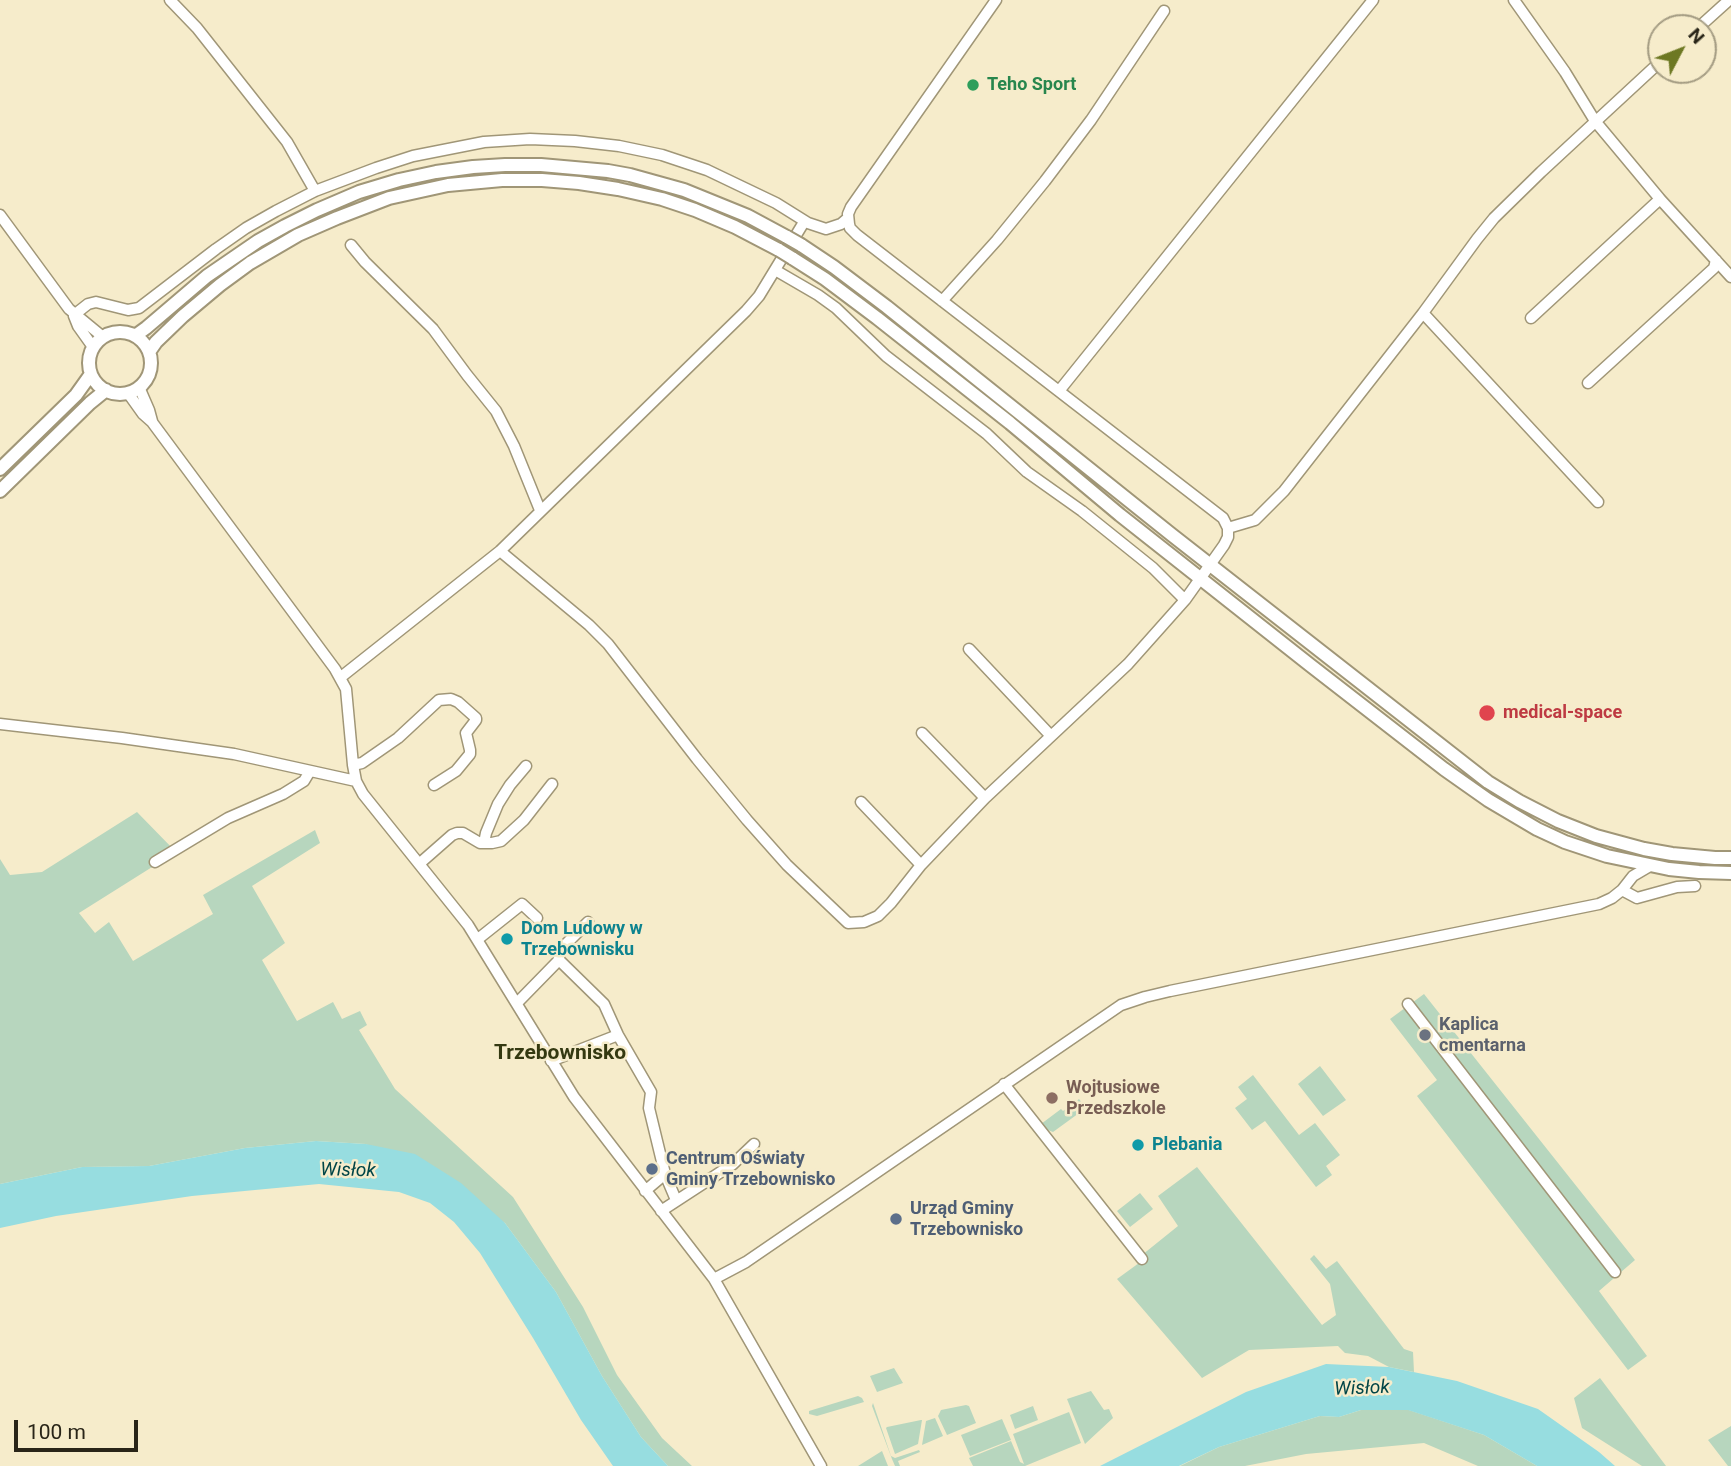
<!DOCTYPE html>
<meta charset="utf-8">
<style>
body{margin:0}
#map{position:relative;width:1731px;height:1466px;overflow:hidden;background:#f6eccb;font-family:Roboto,sans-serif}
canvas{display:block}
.north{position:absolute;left:1647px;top:14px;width:70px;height:70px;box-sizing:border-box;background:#f6eccb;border:2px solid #a49c83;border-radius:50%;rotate:48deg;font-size:19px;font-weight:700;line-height:28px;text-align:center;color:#292518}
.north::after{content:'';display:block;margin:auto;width:24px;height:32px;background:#6d7823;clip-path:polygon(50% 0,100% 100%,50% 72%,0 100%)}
.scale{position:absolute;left:14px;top:1420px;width:124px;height:32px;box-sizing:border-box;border:4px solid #292518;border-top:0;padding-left:9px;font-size:21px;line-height:24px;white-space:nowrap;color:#292518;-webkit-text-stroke:5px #f6eccb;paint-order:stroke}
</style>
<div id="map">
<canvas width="1731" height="1466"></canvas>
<div class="north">N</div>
<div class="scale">100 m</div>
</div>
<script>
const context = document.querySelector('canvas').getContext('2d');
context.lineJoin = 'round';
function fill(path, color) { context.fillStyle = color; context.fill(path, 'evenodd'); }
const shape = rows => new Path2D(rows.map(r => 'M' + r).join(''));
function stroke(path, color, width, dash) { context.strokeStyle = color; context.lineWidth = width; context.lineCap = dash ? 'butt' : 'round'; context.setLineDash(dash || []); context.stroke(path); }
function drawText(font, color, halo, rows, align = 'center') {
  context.font = font + ' Roboto,sans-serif'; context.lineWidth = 5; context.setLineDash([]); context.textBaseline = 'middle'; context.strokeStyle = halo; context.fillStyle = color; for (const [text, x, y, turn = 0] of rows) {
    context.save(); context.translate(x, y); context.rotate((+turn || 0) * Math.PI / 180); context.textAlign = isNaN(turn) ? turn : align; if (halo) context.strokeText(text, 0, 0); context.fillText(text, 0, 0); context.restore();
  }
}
fill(shape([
 [137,812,176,852,79,913,95,933,109,922,133,961,213,914,203,895,315,830,320,843,252,886,285,943,262,960,297,1021,333,1002,342,1019,360,1011,367,1025,359,1030,395,1089,513,1197,583,1307,617,1375,662,1438,692,1466,668,1466,641,1437,602,1376,556,1292,505,1223,366,1144,316,1141,245,1148,149,1166,82,1167,0,1184,0,859,10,875,42,872],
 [1424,994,1635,1260,1599,1291,1647,1356,1628,1370,1417,1096,1437,1080,1390,1019],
 [1320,1066,1346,1100,1323,1116,1298,1084],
 [1253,1075,1299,1135,1315,1123,1340,1155,1326,1166,1332,1175,1316,1187,1265,1121,1252,1130,1235,1108,1247,1099,1238,1087],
 [1079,1099,1086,1108,1053,1132,1045,1129,1041,1124,1061,1109,1063,1111],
 [1197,1167,1322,1325,1336,1315,1330,1284,1310,1259,1314,1255,1326,1269,1337,1261,1404,1349,1413,1352,1414,1372,1389,1367,1368,1356,1345,1353,1338,1346,1249,1350,1202,1378,1117,1279,1139,1263,1142,1255,1178,1226,1158,1196],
 [1140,1193,1153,1209,1130,1227,1117,1211],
 [894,1368,903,1383,877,1392,870,1376],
 [1600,1378,1666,1466,1642,1466,1582,1428,1574,1398],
 [1091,1391,1104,1410,1109,1409,1113,1418,1085,1444,1067,1399],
 [858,1396,862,1398,864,1402,817,1416,809,1414,809,1411],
 [873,1403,891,1456,895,1458,919,1450,920,1452,898,1461,900,1466,895,1466,892,1459,872,1406],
 [966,1405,969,1406,976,1423,947,1435,938,1416,941,1410],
 [1033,1406,1038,1420,1015,1429,1010,1415],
 [1361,1410,1409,1410,1484,1435,1537,1466,1478,1466,1424,1443,1306,1454,1245,1466,1180,1466,1219,1447,1320,1416,1339,1417],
 [1069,1412,1081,1443,1025,1466,973,1466,969,1458,1011,1441,1020,1462,1024,1464,1013,1434],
 [935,1418,943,1436,922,1445,926,1421],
 [1002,1419,1011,1440,970,1456,961,1435],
 [921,1420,922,1420,918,1444,895,1454,886,1428,887,1427],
 [1731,1426,1731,1466,1728,1466,1708,1440],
 [882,1451,888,1466,858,1466]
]), '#b7d6be');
fill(shape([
 [316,1141,366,1144,415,1154,461,1183,505,1223,556,1292,602,1376,641,1437,668,1466,613,1466,581,1420,533,1338,480,1253,454,1222,430,1203,399,1192,319,1184,255,1190,192,1196,56,1216,0,1228,0,1184,82,1167,149,1166,245,1148],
 [1326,1364,1389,1367,1457,1381,1538,1409,1599,1452,1615,1466,1537,1466,1484,1435,1408,1410,1361,1410,1339,1417,1320,1416,1219,1447,1179,1466,1100,1466,1246,1392]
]), '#97dde0');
const minor = shape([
 [170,0,197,28,287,142,315,191],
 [1514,0,1565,72,1595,121,1660,199,1731,277],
 [1698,28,1729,0],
 [0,215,69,309,103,337],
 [351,245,365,262,433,329,467,375,496,411,514,446,540,510],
 [775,270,818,295,836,308,886,356,987,434,1027,472,1082,511,1153,568,1185,600],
 [942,301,997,240,1045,181,1091,120,1164,11],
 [1423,313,1598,502],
 [74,315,88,304,96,302,128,310,139,308,216,249,246,228,276,211,315,191,376,168,413,156,484,142,530,139,575,141,619,146,662,155,707,170,776,203,808,223,826,229,841,224,848,218],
 [74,316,78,326,93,347],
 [1531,318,1660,199],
 [1588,383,1714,268,1716,260],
 [139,387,149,410,152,421],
 [1059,391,1373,0],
 [128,393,143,414,152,422,335,669,346,689,353,765,356,781,363,794,468,925,574,1097,714,1279,821,1466],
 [1228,528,1255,520,1284,491,1423,313,1477,239,1494,218,1541,172,1661,61],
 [500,551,589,625,608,644,697,759,747,820,787,865,848,923,864,922,878,916,891,903,921,865,985,798,1128,664,1185,600,1224,545,1228,537,1228,528,1223,518,857,235,850,228,849,224,848,214,851,207,996,0],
 [969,649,1051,736],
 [341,677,500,551,746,311,759,296,804,222],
 [0,724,122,738,234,754,356,781],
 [922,733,985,798],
 [353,765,362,763,398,738,439,700,451,699,458,702,476,718,476,720,466,733,470,750,470,754,456,771,434,785],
 [861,802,921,865],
 [484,843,486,833,498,804,510,785,526,766],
 [155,862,228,818,283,794,304,781,310,771],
 [419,864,452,835,457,833,463,833,480,843,492,843,501,841,524,820,552,784],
 [1622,890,1637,898,1677,887,1695,886],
 [478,939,522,904,537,918],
 [559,960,559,954,566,944,588,922],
 [517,1003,559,960,604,1004,618,1035,651,1092,649,1108,665,1174,676,1200],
 [1408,1004,1615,1272],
 [551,1061,618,1035],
 [1004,1084,1142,1259],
 [645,1191,665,1174],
 [661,1211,733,1164,754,1144],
 [714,1279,746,1262,1121,1005,1145,997,1170,991,1599,904,1612,898,1622,890,1633,876,1650,866]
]);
const major = shape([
 [801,245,834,267,887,307,1172,535,1488,782,1519,801,1558,821,1596,836,1644,849,1672,854,1715,858,1731,858],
 [792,258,825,279,877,318,1010,423,1120,515,1310,665,1444,769,1488,800,1537,829,1565,842,1607,856,1669,869,1699,872,1731,873],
 '89 363a31 31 0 1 1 62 0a31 31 0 1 1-62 0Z',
 [135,336,146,328,207,276,258,241,285,226,317,210,359,192,399,180,436,172,473,167,505,165,541,165,608,171,630,175,684,190,748,216,787,237],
 [149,352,156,342,183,316,220,285,250,263,298,235,337,218,389,198,448,185,502,180,542,180,579,183,618,189,662,199,695,210,735,227,779,250],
 [0,469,76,395,91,374],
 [0,491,90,403,106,390]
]);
stroke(minor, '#a09677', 13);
stroke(major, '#a09677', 16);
stroke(minor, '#fff', 10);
stroke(major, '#fff', 12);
const majorBridge = shape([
 [787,237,801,245],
 [779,250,792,258]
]);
stroke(majorBridge, '#a09677', 16, []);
stroke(majorBridge, '#fff', 12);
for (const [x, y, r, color] of [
 [973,85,7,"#2e9e5b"],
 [1487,713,9,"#e0444e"],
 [507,939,7,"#0f9aa8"],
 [1425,1035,7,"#6b7280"],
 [1052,1098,7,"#8d6e63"],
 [1138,1145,7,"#0f9aa8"],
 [652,1169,7,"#5c6f8a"],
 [896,1219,7,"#5c6f8a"]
]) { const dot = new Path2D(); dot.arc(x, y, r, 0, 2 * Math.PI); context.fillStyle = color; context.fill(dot); stroke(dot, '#f6eccb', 2.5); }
drawText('bold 18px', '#27864d', '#f6eccb', [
 ["Teho Sport",987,85]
], 'left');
drawText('bold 18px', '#be3a42', '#f6eccb', [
 ["medical-space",1503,713]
], 'left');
drawText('bold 18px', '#0d838f', '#f6eccb', [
 ["Dom Ludowy w",521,929],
 ["Trzebownisku",521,950],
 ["Plebania",1152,1145]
], 'left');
drawText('bold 18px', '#5b616d', '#f6eccb', [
 ["Kaplica",1439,1025],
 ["cmentarna",1439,1046]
], 'left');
drawText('bold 18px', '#785e54', '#f6eccb', [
 ["Wojtusiowe",1066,1088],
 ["Przedszkole",1066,1109]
], 'left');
drawText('bold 18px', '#4e5e75', '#f6eccb', [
 ["Centrum Oświaty",666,1159],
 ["Gminy Trzebownisko",666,1180],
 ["Urząd Gminy",910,1209],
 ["Trzebownisko",910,1230]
], 'left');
drawText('italic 19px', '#004547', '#f6eccb', [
 ["Wisłok",348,1171,1],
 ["Wisłok",1362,1389,-2]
]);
drawText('bold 21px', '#343911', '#f6eccb', [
 ["Trzebownisko",560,1054]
]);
</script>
